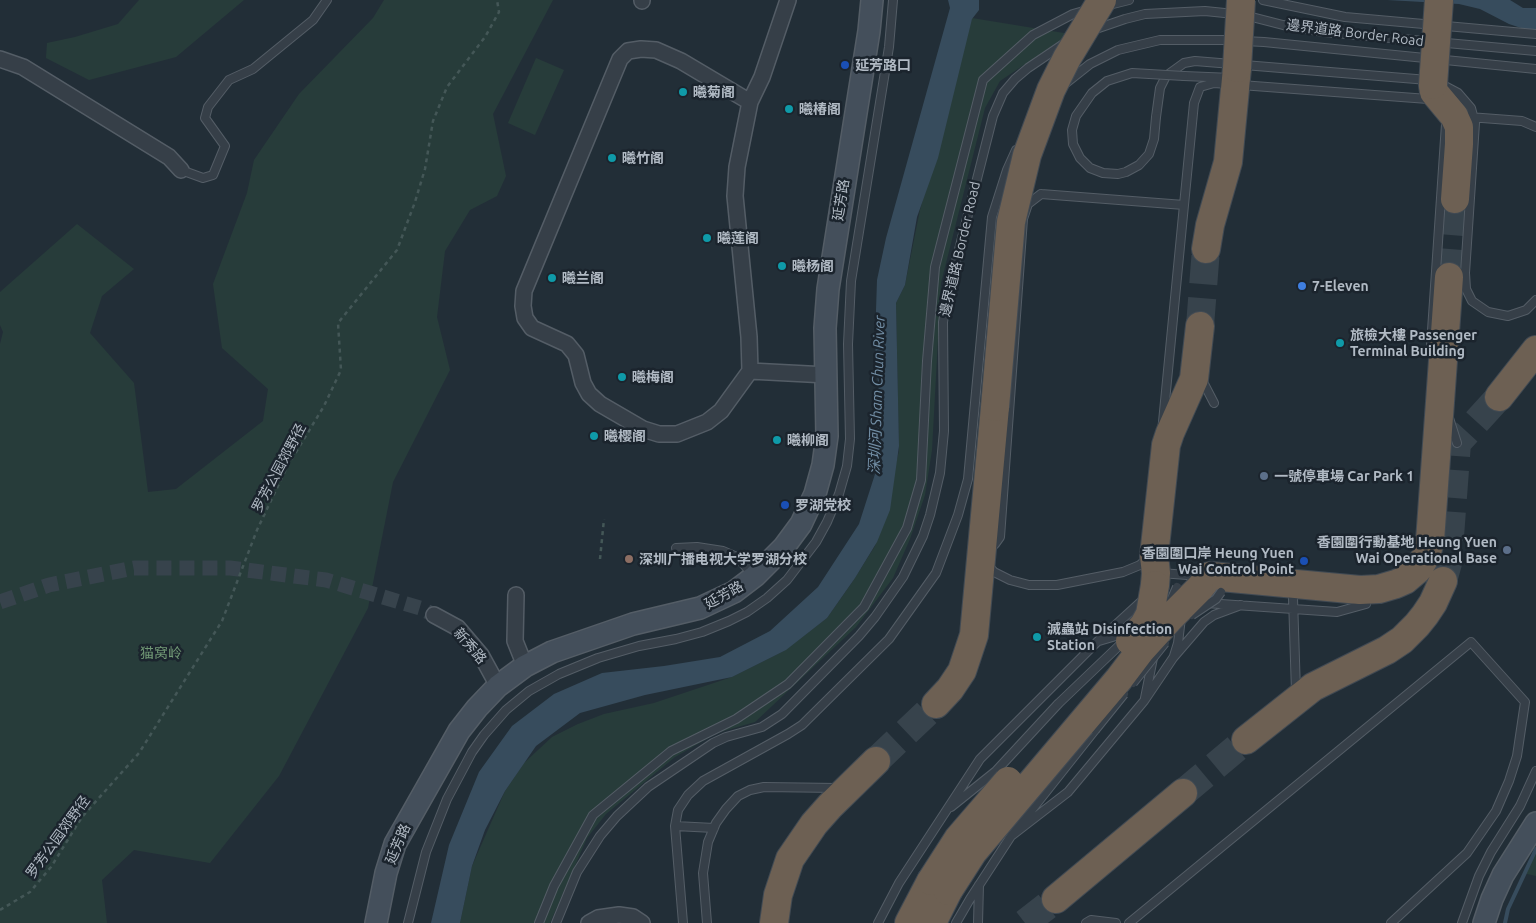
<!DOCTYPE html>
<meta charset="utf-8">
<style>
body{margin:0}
canvas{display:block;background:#222e37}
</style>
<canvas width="1536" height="923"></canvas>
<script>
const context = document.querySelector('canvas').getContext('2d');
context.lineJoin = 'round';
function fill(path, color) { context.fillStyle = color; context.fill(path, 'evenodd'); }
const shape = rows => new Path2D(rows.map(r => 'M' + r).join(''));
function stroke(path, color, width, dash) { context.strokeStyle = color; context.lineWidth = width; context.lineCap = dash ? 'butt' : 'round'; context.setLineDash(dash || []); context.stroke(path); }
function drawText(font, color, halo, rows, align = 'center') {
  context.font = font + ' Ubuntu,"Noto Sans SC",sans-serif'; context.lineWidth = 5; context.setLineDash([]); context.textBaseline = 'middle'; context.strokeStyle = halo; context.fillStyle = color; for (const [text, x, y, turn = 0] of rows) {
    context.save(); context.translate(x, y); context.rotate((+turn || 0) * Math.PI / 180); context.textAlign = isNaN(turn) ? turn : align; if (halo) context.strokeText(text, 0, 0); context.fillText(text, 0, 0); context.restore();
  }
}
fill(shape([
 [139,0,244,0,176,57,89,80,46,58,47,43,75,37,118,24],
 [384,0,553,0,493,114,506,176,497,196,470,210,445,251,437,317,450,370,393,482,368,608,279,776,210,863,134,850,102,880,107,923,0,923,0,344,3,332,0,325,0,292,77,224,134,269,102,296,90,333,134,383,148,492,176,489,263,421,268,389,222,348,213,284,247,193,254,160,299,94,373,18],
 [972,18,1070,34,1000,81,985,108,941,283,932,450,925,495,910,539,893,578,856,627,755,722,717,733,675,757,606,814,587,838,550,923,460,923,472,866,505,791,524,763,552,737,578,724,604,714,654,703,732,677,784,651,827,618,851,584,875,546,899,451,896,303,905,285,920,210],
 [536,58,564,70,535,135,508,123],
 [1536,846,1536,876,1523,873]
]), '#273c3a');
fill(shape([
 [948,0,979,0,979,10,972,19,938,158,917,217,905,285,896,303,899,446,890,510,877,542,855,578,827,618,786,650,732,677,645,695,580,713,536,746,505,791,485,830,472,866,460,923,431,923,449,845,479,772,512,726,554,694,602,673,664,666,720,657,770,631,818,587,859,524,876,471,879,397,875,342,877,280,886,238,950,8],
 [1387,0,1510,0,1523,8,1536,8,1536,29,1530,31,1509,24,1480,9,1459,4]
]), '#374c5d');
stroke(shape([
 [1505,923,1508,909,1536,849]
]), '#374c5d', 4);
stroke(shape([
 [0,602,49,585,134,568,230,568,326,580,420,608,434,615]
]), '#37434c', 15, [15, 8]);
stroke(shape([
 [1449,277,1455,199],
 [1200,326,1206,249],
 [1443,581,1448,563,1457,443,1499,397],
 [876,761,936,704],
 [1183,793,1246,740],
 [1025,923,1056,899]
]), '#37434c', 28, [28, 14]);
const lane = shape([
 [1263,0,1345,17,1536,34],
 [1105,6,1129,0],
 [1093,30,1125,19,1145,14,1205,11,1244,15,1283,25,1324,32,1536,51],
 [1184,76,1232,78],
 [1066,83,1090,64,1118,50,1160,40,1224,40,1264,42,1536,69],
 [1441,84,1458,93,1471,108,1475,123,1465,273,1466,289,1472,301,1488,312,1508,316,1526,310,1536,300],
 [1156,117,1160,88,1166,76,1184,63,1195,61,1428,80],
 [1469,117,1522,121,1536,127],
 [181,170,203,178,213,175,225,146,205,118,208,107,229,80,253,69,313,20,327,0],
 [1041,194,1184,205,1150,556,1140,565,1123,572,1057,585,1029,585,1010,580,994,572,981,558,995,544,1000,537,1023,219,1028,204,1041,194],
 [1184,205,1194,103,1200,87,1214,83,1428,99,1431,103],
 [1431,345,1446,124],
 [1201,378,1214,403],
 [1449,418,1457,443],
 [676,548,697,547,723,551,737,557,754,576],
 [1160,573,1201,576],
 [1293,598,1296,692],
 [1206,603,1337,612,1366,604],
 [1099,641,1126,633],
 [1174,656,1178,643,1181,618],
 [1145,698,1153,658],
 [951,807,996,771,1058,704],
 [675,826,714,828],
 [1011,836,1068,792,1144,701,1173,658,1204,622,1214,615,1241,605],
 [408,923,426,852,447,799,472,752,484,735,506,710,529,691,559,674,598,658,639,646,676,639,702,632,729,621,747,612,767,598,787,580,816,542,827,522,839,494,847,466,850,439,848,344,851,281,889,47,893,0],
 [539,923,554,886,593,815,671,751,736,719,788,684,864,607,907,528,921,480,927,361,935,267,983,80,1033,35,1073,14,1087,10],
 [556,923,577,872,600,836,617,816,648,787,713,743,726,737,762,727,782,714,859,636,875,617,903,577,923,536,930,515,940,473,944,431,943,322,948,293,993,116,1003,93,1015,79,1028,68,1065,43],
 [683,923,675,826,678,810,688,795,703,781,788,734,802,725,889,639,936,573,958,515,968,479,992,217,1007,170,1016,150],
 [707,923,703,873,708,842,716,823,726,809,738,796,750,790,764,787,837,788],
 [878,923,899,883,980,759,1097,642,1144,599],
 [956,923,970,899,1011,836,1095,730],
 [978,923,979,885],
 [1086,923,1091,920,1116,923],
 [1129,923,1471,642,1525,702,1517,756,1509,781,1496,811,1467,853,1391,923],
 [1462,923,1479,876,1491,852,1520,806,1536,771]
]);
const street = shape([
 [642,1,642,0],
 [0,59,23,67,169,157,181,170],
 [750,102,681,61,656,50,641,49,628,51,620,59,610,83,524,291,523,306,525,318,532,328,567,344,576,355,583,383,589,394,600,404,643,429,659,434,677,434,707,422,721,411,750,371,749,337,735,196,737,167,750,102,762,77,788,0],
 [750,371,827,375],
 [516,595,515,641,525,666],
 [434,615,458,628,481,655,498,686],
 [589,923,598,918,619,915,633,917,642,923]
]);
const secondary = shape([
 [376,923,386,873,395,844,459,731,477,708,498,686,525,666,552,652,633,624,700,608,734,592,755,576,784,547,801,524,815,494,823,465,827,436,825,328,828,289,869,31,872,0],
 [1484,923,1492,899,1503,875,1536,823]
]);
const highway = shape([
 [1433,85,1434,92,1454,116,1459,127,1459,144,1455,199],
 [1206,249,1210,225,1228,162,1237,68],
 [1499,397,1536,350],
 [1155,585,1156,573,1154,556,1166,445,1170,433,1194,379,1200,326],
 [1199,589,1210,576,1360,590,1379,589,1396,584,1405,580,1418,569,1426,556,1430,541,1449,277],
 [936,704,950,689,962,671,974,635,995,407],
 [1246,740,1313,687,1387,650,1402,640,1417,625,1425,615,1433,603,1443,581],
 [1056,899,1183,793],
 [774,923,778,895,790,859,814,824,830,806,876,761],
 [909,923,931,881],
 [932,923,948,891]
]);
stroke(lane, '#545d66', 10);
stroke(street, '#545d66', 18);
stroke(secondary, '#545d66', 24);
stroke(highway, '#414a53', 30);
stroke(shape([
 [600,559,604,519],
 [0,910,30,892,51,867,82,817,139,753,222,621,257,530,287,467,324,406,341,370,338,323,397,250,415,202,425,169,433,121,447,87,485,37,499,12,497,0]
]), '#445757', 2.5, [4, 4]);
stroke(lane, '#363f48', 8);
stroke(street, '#363f48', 15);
stroke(secondary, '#444f5b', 21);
stroke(highway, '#6d6053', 28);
const laneBridge = shape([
 [1156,117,1154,139,1149,154,1139,165,1126,172,1118,174,1103,173,1090,168,1080,158,1073,144,1072,130,1076,116,1092,93,1107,81,1132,73,1184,76],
 [1169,605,1177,587],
 [1192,615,1216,599,1221,592],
 [1133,683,1165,643],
 [1058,704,1125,640],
 [1095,730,1124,694]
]);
const highwayBridge = shape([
 [1237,68,1241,0],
 [1433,85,1439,0],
 [995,407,1011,222,1027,155,1051,90,1067,58,1102,0],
 [1130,641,1144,625,1150,614,1155,585],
 [931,881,958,839,1008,781],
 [948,891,973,852,1119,679,1141,650,1170,618,1199,589]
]);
stroke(laneBridge, '#545d66', 10, []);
stroke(highwayBridge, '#414a53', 30, []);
stroke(laneBridge, '#363f48', 8);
stroke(highwayBridge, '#6d6053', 28);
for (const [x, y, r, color] of [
 [845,65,5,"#1a4fb4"],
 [683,92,5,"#0f9aa8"],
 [789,109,5,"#0f9aa8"],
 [612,158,5,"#0f9aa8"],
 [707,238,5,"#0f9aa8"],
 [782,266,5,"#0f9aa8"],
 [552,278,5,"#0f9aa8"],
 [1302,286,5,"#3f7fe0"],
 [1340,343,5,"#0f9aa8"],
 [622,377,5,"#0f9aa8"],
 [594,436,5,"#0f9aa8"],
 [777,440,5,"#0f9aa8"],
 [1264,476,5,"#5c6f8a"],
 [785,505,5,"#1a4fb4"],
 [1507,550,5,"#5c6f8a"],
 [629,559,5,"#8d6e63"],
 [1304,561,5,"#1a4fb4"],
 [1037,637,5,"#0f9aa8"]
]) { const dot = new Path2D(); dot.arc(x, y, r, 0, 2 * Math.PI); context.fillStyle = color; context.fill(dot); stroke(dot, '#1b242d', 2); }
drawText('14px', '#b1bac4', '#1b242d', [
 ["邊界道路 Border Road",1355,33,7],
 ["延芳路",841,200,-81],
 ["邊界道路 Border Road",960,249,-77],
 ["罗芳公园郊野径",279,468,-62],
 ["延芳路",724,595,-29],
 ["新秀路",470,646,50],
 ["罗芳公园郊野径",58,837,-54],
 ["延芳路",398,844,-67]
]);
drawText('bold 14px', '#b1bac4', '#1b242d', [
 ["延芳路口",855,65],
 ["曦菊阁",693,92],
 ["曦椿阁",799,109],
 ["曦竹阁",622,158],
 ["曦莲阁",717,238],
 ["曦杨阁",792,266],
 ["曦兰阁",562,278],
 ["7-Eleven",1312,286],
 ["旅檢大樓 Passenger",1350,335],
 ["Terminal Building",1350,351],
 ["曦梅阁",632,377],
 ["曦樱阁",604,436],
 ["曦柳阁",787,440],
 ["一號停車場 Car Park 1",1274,476],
 ["罗湖党校",795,505],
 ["香園圍行動基地 Heung Yuen",1497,542,"right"],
 ["Wai Operational Base",1497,558,"right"],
 ["香園圍口岸 Heung Yuen",1294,553,"right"],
 ["Wai Control Point",1294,569,"right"],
 ["深圳广播电视大学罗湖分校",639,559],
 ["滅蟲站 Disinfection",1047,629],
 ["Station",1047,645]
], 'left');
drawText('14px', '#719875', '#1b242d', [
 ["猫窝岭",161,653]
]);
drawText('italic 15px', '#738fa6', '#1b242d', [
 ["深圳河 Sham Chun River",877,395,-88]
]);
</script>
